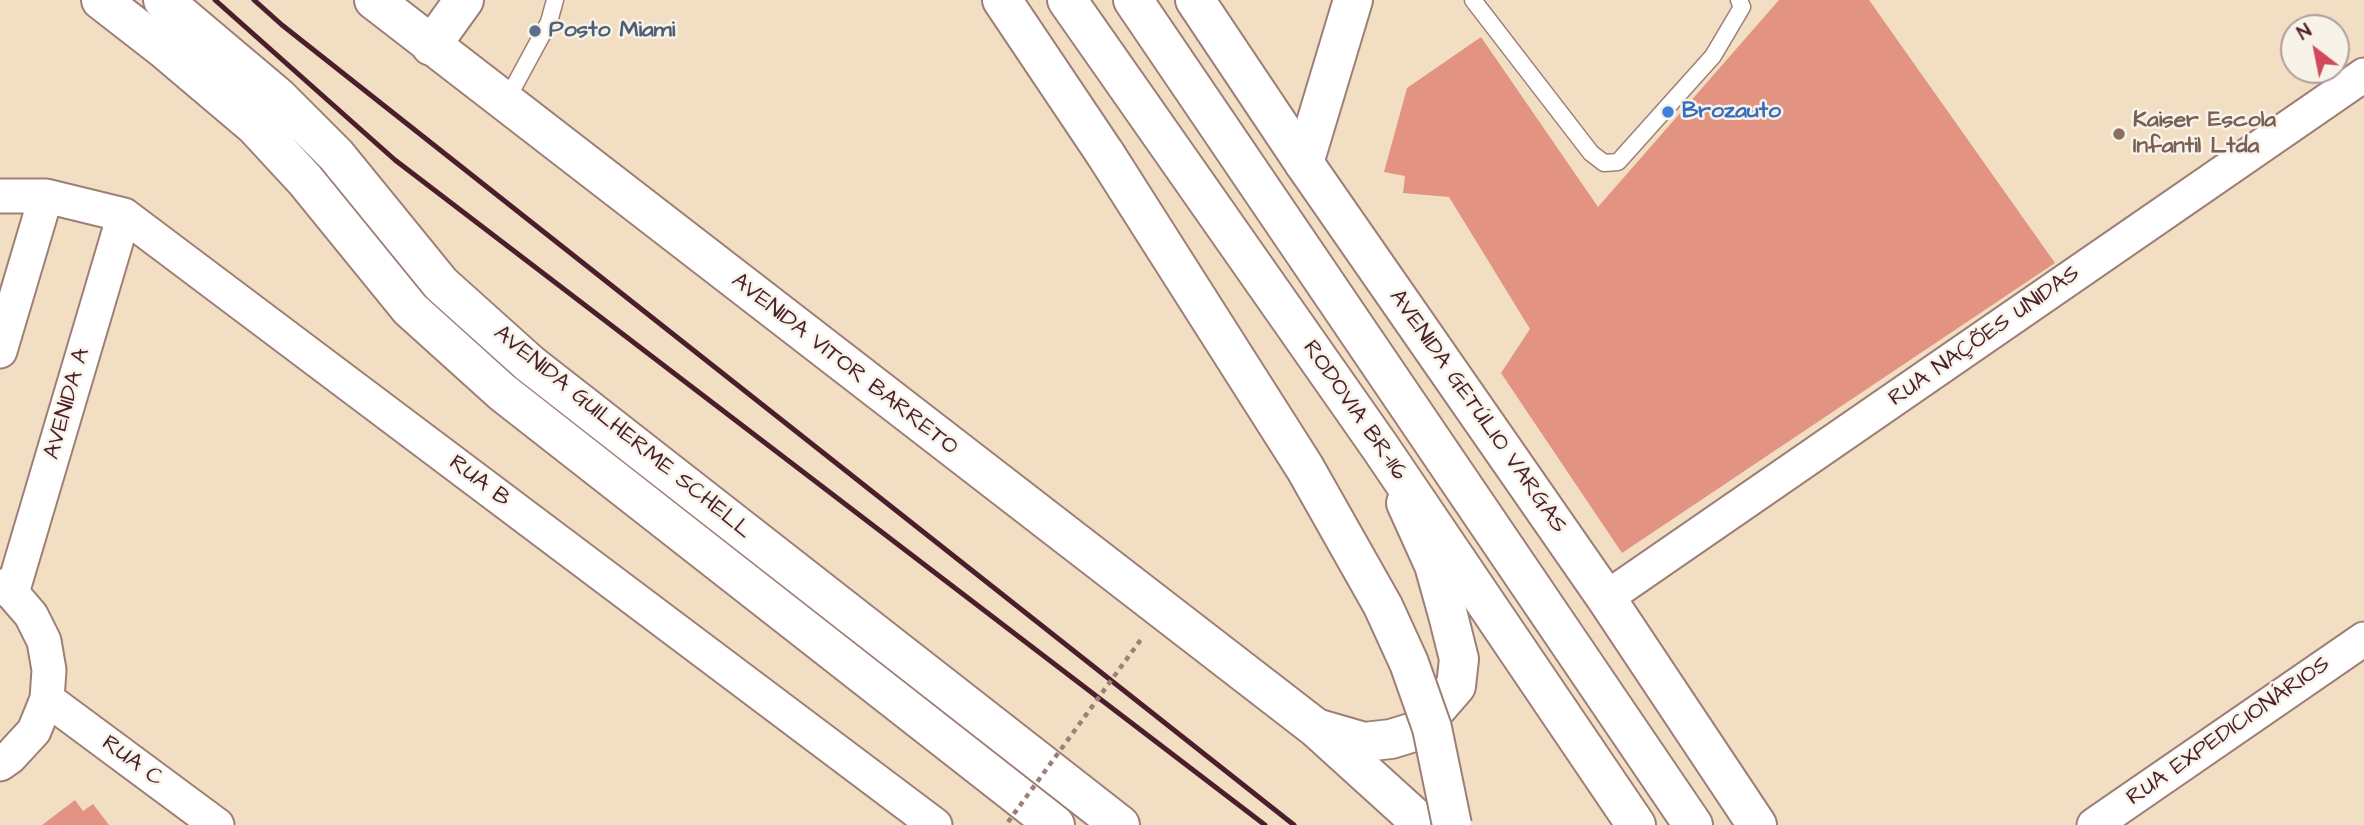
<!DOCTYPE html>
<meta charset="utf-8">
<style>
body{margin:0}
#map{position:relative;width:2364px;height:825px;overflow:hidden;background:#f2dec2;font-family:"Architects Daughter",sans-serif}
canvas{display:block}
.north{position:absolute;left:2280px;top:14px;width:70px;height:70px;box-sizing:border-box;background:#f7f3e8;border:2px solid #b29e9c;border-radius:50%;rotate:328deg;font-size:19px;font-weight:700;line-height:28px;text-align:center;color:#4a1f2b}
.north::after{content:'';display:block;margin:auto;width:24px;height:32px;background:#d1495b;clip-path:polygon(50% 0,100% 100%,50% 72%,0 100%)}
</style>
<div id="map">
<canvas width="2364" height="825"></canvas>
<div class="north">N</div>
</div>
<script>
const context = document.querySelector('canvas').getContext('2d');
context.lineJoin = 'round';
function fill(path, color) { context.fillStyle = color; context.fill(path, 'evenodd'); }
const shape = rows => new Path2D(rows.map(r => 'M' + r).join(''));
function stroke(path, color, width, dash) { context.strokeStyle = color; context.lineWidth = width; context.lineCap = dash ? 'butt' : 'round'; context.setLineDash(dash || []); context.stroke(path); }
function drawText(font, color, halo, rows, align = 'center') {
  context.font = font + ' "Architects Daughter",sans-serif'; context.lineWidth = 5; context.setLineDash([]); context.textBaseline = 'middle'; context.strokeStyle = halo; context.fillStyle = color; for (const [text, x, y, turn = 0] of rows) {
    context.save(); context.translate(x, y); context.rotate((+turn || 0) * Math.PI / 180); context.textAlign = isNaN(turn) ? turn : align; if (halo) context.strokeText(text, 0, 0); context.fillText(text, 0, 0); context.restore();
  }
}
fill(shape([
 [1779,0,1869,0,2055,263,1622,553,1501,373,1530,329,1449,197,1403,193,1405,176,1384,172,1407,88,1481,37,1598,207],
 [75,800,83,811,93,804,109,825,42,825]
]), '#e29382');
const lane = shape([
 [1473,0,1591,153,1604,163,1618,162,1713,56,1742,7,1739,0],
 [505,103,549,22,555,0]
]);
const street = shape([
 [0,196,46,196,124,215,935,825],
 [0,351,46,196],
 [0,586,12,593,31,615,44,641,49,670,47,699,34,731,10,757,0,764],
 [12,593,124,215],
 [1606,598,2364,75],
 [47,699,217,825],
 [2094,825,2364,639]
]);
const secondary = shape([
 [101,0,164,49,255,126,305,180,410,309,502,392,1055,825],
 [163,0,278,97,336,155,441,284,530,364,1120,825],
 [374,0,1316,728,1423,825],
 [431,46,464,0],
 [1304,163,1353,0],
 [1319,729,1364,742,1391,739,1417,731,1456,686,1459,659,1448,615,1434,565,1406,503]
]);
const primary = shape([
 [1002,0,1106,155],
 [1195,0,1304,163,1606,598,1757,825]
]);
const highway = shape([
 [1067,0,1380,447,1636,825],
 [1133,0,1693,825]
]);
stroke(lane, '#9e7e76', 19);
stroke(street, '#9e7e76', 37);
stroke(secondary, '#9e7e76', 42);
stroke(primary, '#9e7e76', 42);
stroke(highway, '#9e7e76', 42);
stroke(lane, '#fff', 16);
stroke(street, '#fff', 33);
stroke(secondary, '#fff', 38);
stroke(primary, '#fff', 38);
stroke(highway, '#fff', 38);
stroke(shape([
 [215,0,395,160,1265,825],
 [254,0,282,25,1294,825]
]), '#4a1f2b', 5);
const primaryBridge = shape([
 [1106,155,1305,468,1383,606,1409,663,1432,728,1452,825]
]);
stroke(primaryBridge, '#9e7e76', 42, []);
stroke(shape([
 [1008,822,1142,638]
]), '#9e7e76', 4.5, [5, 5]);
stroke(primaryBridge, '#fff', 38);
for (const [x, y, r, color] of [
 [535,31,7,"#5c6f8a"],
 [1668,112,7,"#3f7fe0"],
 [2119,134,7,"#8d6e63"]
]) { const dot = new Path2D(); dot.arc(x, y, r, 0, 2 * Math.PI); context.fillStyle = color; context.fill(dot); stroke(dot, '#f7f3e8', 2.5); }
drawText('bold 23px', '#4e5e75', '#f7f3e8', [
 ["Posto Miami",549,31]
], 'left');
drawText('bold 23px', '#366cbe', '#f7f3e8', [
 ["Brozauto",1682,112]
], 'left');
drawText('bold 23px', '#785e54', '#f7f3e8', [
 ["Kaiser Escola",2133,121],
 ["Infantil Ltda",2133,147]
], 'left');
drawText('23px', '#4a1f2b', '#f7f3e8', [
 ["RUA NAÇÕES UNIDAS",1985,337,-35],
 ["AVENIDA VITOR BARRETO",844,365,38],
 ["AVENIDA A",68,404,-74],
 ["RODOVIA BR-116",1354,411,55],
 ["AVENIDA GETÚLIO VARGAS",1477,412,55],
 ["AVENIDA GUILHERME SCHELL",622,433,39],
 ["RUA B",479,482,37],
 ["RUA EXPEDICIONÁRIOS",2229,732,-35],
 ["RUA C",132,762,36]
]);
</script>
